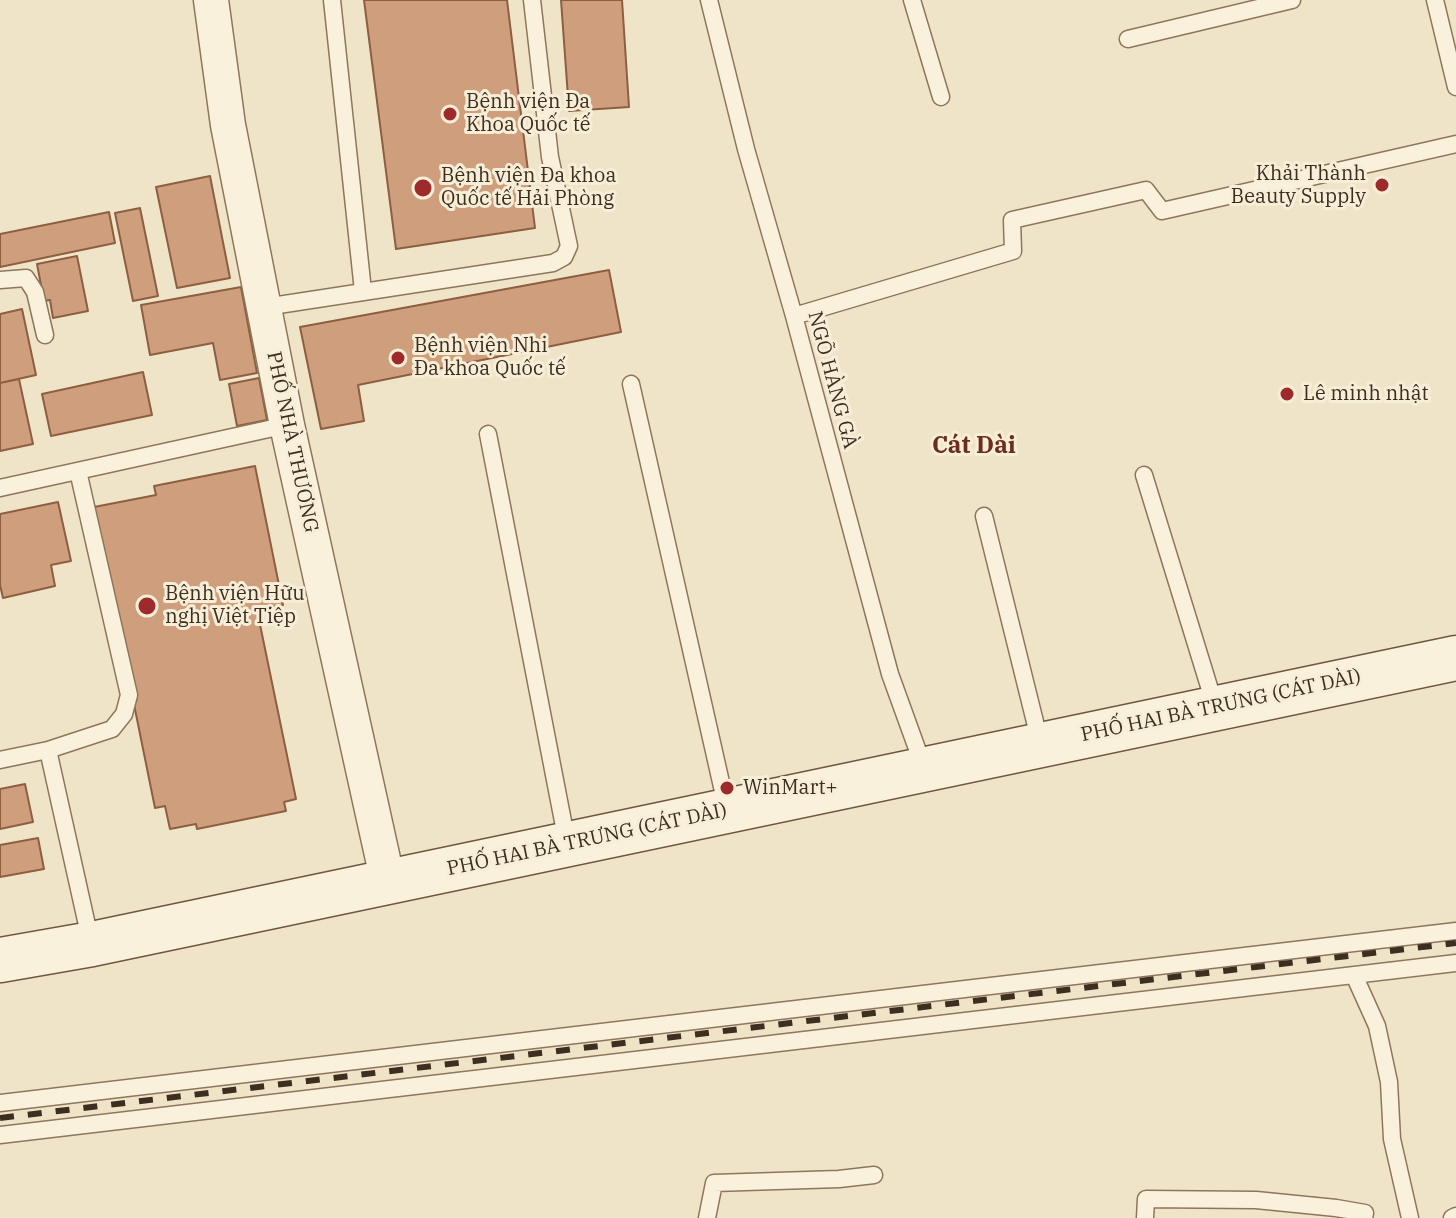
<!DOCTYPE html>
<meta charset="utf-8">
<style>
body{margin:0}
canvas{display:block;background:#f0e4c8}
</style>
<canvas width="1456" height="1218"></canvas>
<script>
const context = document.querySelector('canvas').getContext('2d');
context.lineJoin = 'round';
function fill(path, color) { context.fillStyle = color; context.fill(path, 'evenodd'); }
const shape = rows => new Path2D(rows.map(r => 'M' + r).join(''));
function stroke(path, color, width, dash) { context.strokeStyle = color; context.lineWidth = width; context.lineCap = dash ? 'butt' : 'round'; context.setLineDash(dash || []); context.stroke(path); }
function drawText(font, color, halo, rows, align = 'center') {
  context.font = font + ' "IBM Plex Serif",serif'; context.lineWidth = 6; context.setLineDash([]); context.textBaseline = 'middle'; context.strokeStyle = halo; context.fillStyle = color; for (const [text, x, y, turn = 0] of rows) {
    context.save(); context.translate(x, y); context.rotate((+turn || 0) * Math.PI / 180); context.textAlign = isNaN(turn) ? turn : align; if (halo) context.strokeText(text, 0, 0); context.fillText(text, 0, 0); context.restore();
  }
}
const building = shape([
 [364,0,507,0,535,228,396,249,364,0],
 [561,0,622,0,629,107,569,111,561,0],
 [210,176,230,278,177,288,156,187,210,176],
 [140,208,158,296,133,301,115,213,140,208],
 [109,212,115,243,0,267,0,234,109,212],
 [77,256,88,311,53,318,50,300,44,301,37,264,77,256],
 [609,270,621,332,358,385,364,421,321,429,300,327,609,270],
 [241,287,257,373,220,380,213,343,150,355,141,305,241,287],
 [22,309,36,375,0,383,0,314,22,309],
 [143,372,152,415,51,436,42,394,143,372],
 [259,378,267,420,237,426,229,384,259,378],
 [19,379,33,444,0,451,0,383,19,379],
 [255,466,283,605,257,610,296,799,284,802,286,811,197,829,196,824,170,829,165,806,155,808,94,507,156,495,154,486,255,466],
 [58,502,71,561,51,565,55,586,3,598,0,585,0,514,58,502],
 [25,784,33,822,0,829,0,789,25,784],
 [38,838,44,869,0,877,0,845,38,838]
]);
fill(building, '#cf9f7d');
stroke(building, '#8d5f41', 2);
const lane = shape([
 [332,0,363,291],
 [709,0,746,149,794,316,890,674,924,768],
 [912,0,941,97],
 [1435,0,1456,87],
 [1128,39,1292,0],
 [0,280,26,278,35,292,45,335],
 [265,307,553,263,564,257,569,246,550,157,532,0],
 [794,316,1013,251,1012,220,1146,190,1162,211,1456,144],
 [631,384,727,809],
 [488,434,567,842],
 [1144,475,1215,706],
 [0,488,287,425],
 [984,516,1040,742],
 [48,750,91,943],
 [0,760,48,750,112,729,124,714,129,695,78,471],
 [1354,975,1377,1026,1389,1082,1392,1139,1410,1218],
 [0,1103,1456,931],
 [0,1135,1456,963],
 [707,1218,714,1183,839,1179,874,1175],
 [1145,1218,1146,1199,1256,1200,1336,1208,1365,1213,1364,1218],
 [1452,1218,1456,1216]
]);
const street = shape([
 [211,0,228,125,287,425,388,882]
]);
const secondary = shape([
 [0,960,92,944,1456,658]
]);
stroke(lane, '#8d765c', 19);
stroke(street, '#8d765c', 37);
stroke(secondary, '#6f573f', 47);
stroke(lane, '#faf1dc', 16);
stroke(street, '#faf1dc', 34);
stroke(secondary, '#faf1dc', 44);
stroke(shape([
 [0,1118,1456,943]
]), '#3d2e20', 6, [14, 14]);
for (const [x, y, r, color] of [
 [450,114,8,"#9e2a2b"],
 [1382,185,8,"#9e2a2b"],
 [423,188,10,"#9e2a2b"],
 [398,358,8,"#9e2a2b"],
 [1287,394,8,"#9e2a2b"],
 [147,606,10,"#9e2a2b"],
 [727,788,8,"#9e2a2b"]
]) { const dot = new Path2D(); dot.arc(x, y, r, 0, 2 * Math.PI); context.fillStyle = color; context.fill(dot); stroke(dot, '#f7eed8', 3); }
drawText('20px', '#3d2e20', '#f7eed8', [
 ["Bệnh viện Đa",466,102],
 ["Khoa Quốc tế",466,125],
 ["Khải Thành",1366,174,"right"],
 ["Beauty Supply",1366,197,"right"],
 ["Bệnh viện Đa khoa",441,176],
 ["Quốc tế Hải Phòng",441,199],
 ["Bệnh viện Nhi",414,346],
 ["Đa khoa Quốc tế",414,369],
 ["Lê minh nhật",1303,394],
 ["Bệnh viện Hữu",165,594],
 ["nghị Việt Tiệp",165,617],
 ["WinMart+",743,788]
], 'left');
drawText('20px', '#3d2e20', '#f7eed8', [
 ["NGÕ HÀNG GÀ",832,380,75],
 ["PHỐ NHÀ THƯƠNG",292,442,78],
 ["PHỐ HAI BÀ TRƯNG (CÁT DÀI)",1221,706,-12],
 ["PHỐ HAI BÀ TRƯNG (CÁT DÀI)",587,840,-12]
]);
drawText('bold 24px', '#6b2e1e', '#f7eed8', [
 ["Cát Dài",974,446]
]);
</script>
